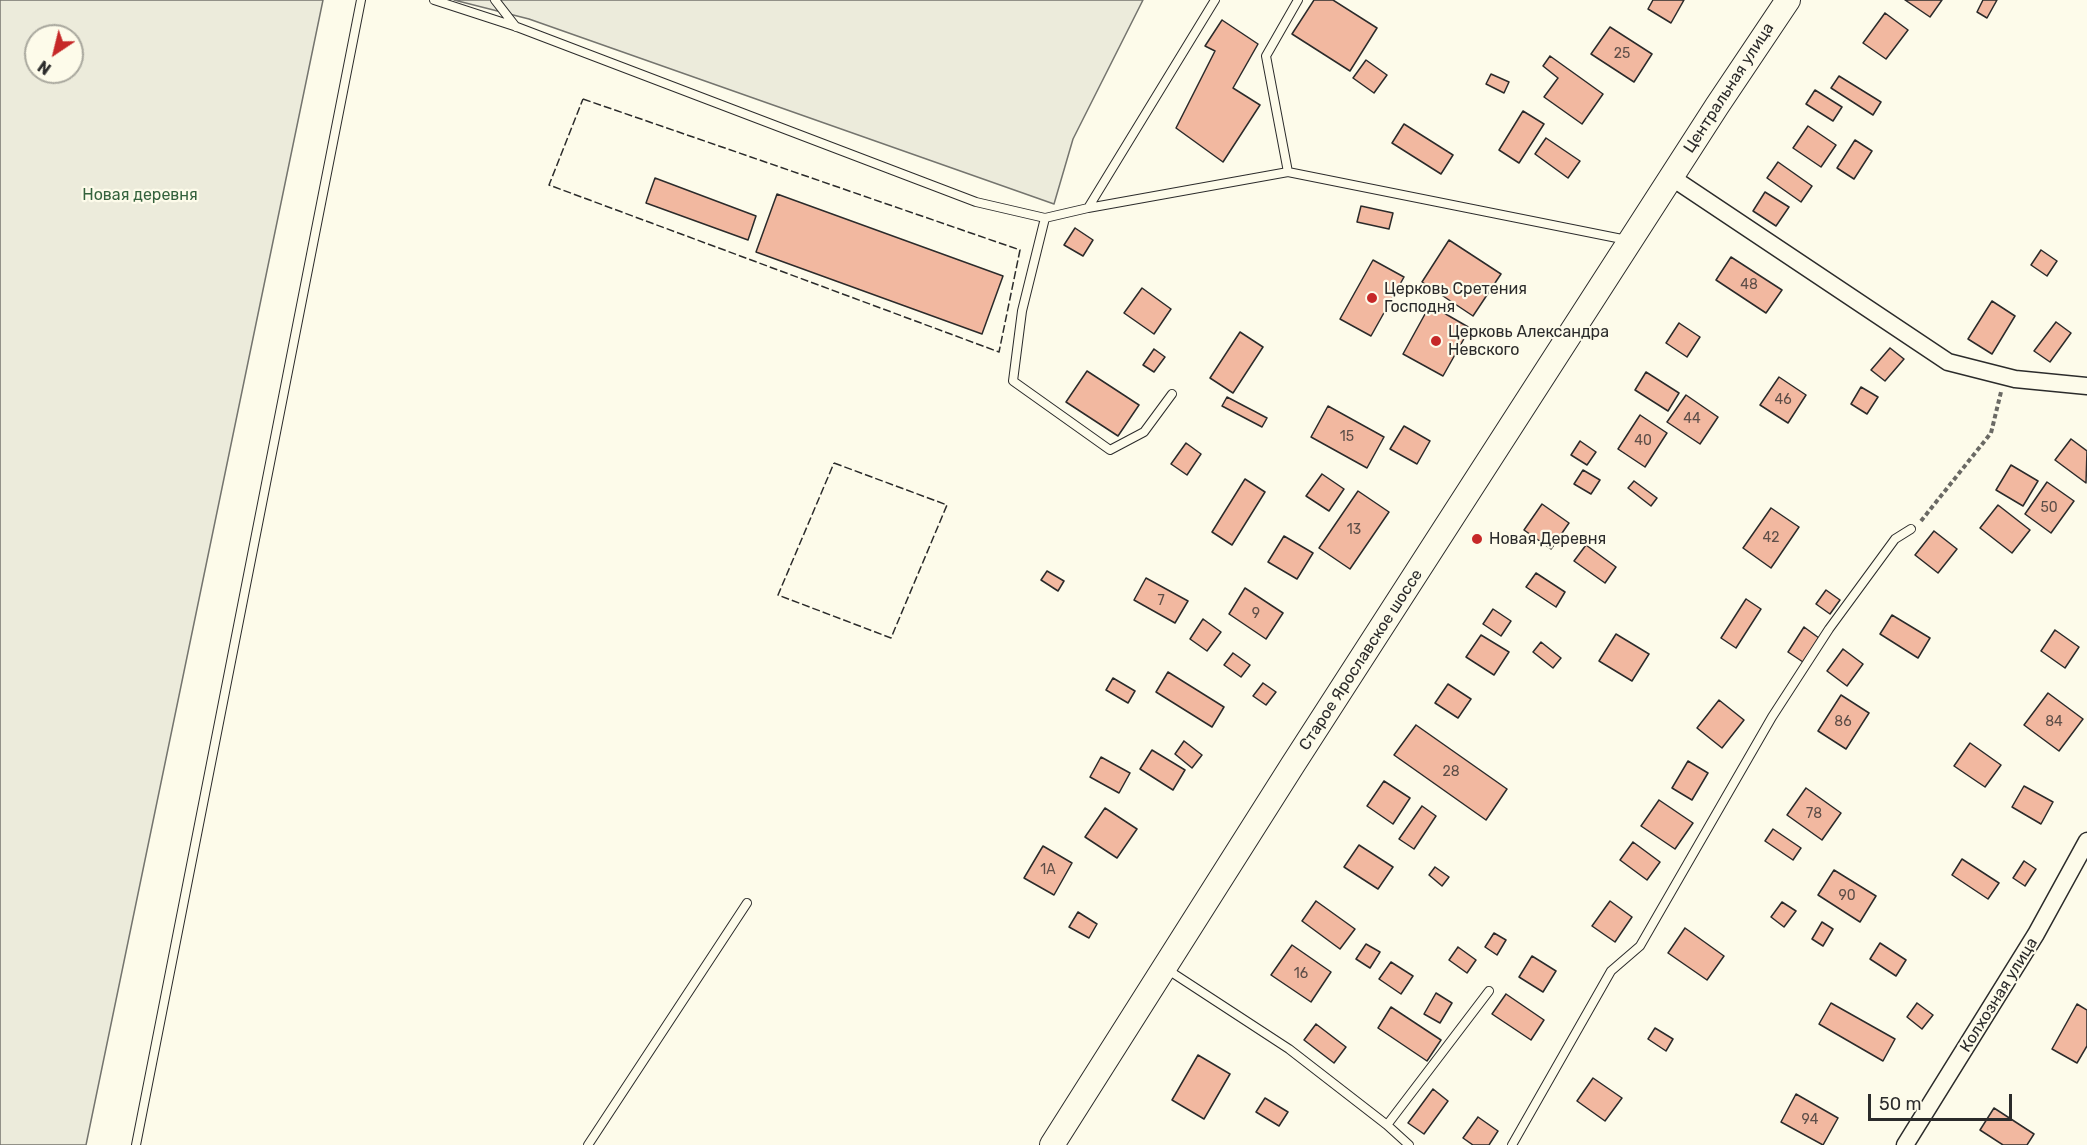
<!DOCTYPE html>
<meta charset="utf-8">
<style>
body{margin:0}
#map{position:relative;width:2087px;height:1145px;overflow:hidden;background:#fdfbea;font-family:Rubik,sans-serif}
canvas{display:block}
.north{position:absolute;left:24px;top:24px;width:60px;height:60px;box-sizing:border-box;background:#fdfbea;border:2px solid #a9a89e;border-radius:50%;rotate:215deg;font-size:16px;font-weight:700;line-height:24px;text-align:center;color:#2b2b2b}
.north::after{content:'';display:block;margin:auto;width:21px;height:27px;background:#c62828;clip-path:polygon(50% 0,100% 100%,50% 72%,0 100%)}
.scale{position:absolute;left:1868px;top:1094px;width:144px;height:27px;box-sizing:border-box;border:3px solid #2b2b2b;border-top:0;padding-left:8px;font-size:18px;line-height:21px;white-space:nowrap;color:#2b2b2b;-webkit-text-stroke:4px #fdfbea;paint-order:stroke}
</style>
<div id="map">
<canvas width="2087" height="1145"></canvas>
<div class="north">N</div>
<div class="scale">50 m</div>
</div>
<script>
const context = document.querySelector('canvas').getContext('2d');
context.lineJoin = 'round';
function fill(path, color) { context.fillStyle = color; context.fill(path, 'evenodd'); }
const shape = rows => new Path2D(rows.map(r => 'M' + r).join(''));
function stroke(path, color, width, dash) { context.strokeStyle = color; context.lineWidth = width; context.lineCap = dash ? 'butt' : 'round'; context.setLineDash(dash || []); context.stroke(path); }
function drawText(font, color, halo, rows, align = 'center') {
  context.font = font + ' Rubik,sans-serif'; context.lineWidth = 4.5; context.setLineDash([]); context.textBaseline = 'middle'; context.strokeStyle = halo; context.fillStyle = color; for (const [text, x, y, turn = 0] of rows) {
    context.save(); context.translate(x, y); context.rotate((+turn || 0) * Math.PI / 180); context.textAlign = isNaN(turn) ? turn : align; if (halo) context.strokeText(text, 0, 0); context.fillText(text, 0, 0); context.restore();
  }
}
const green = shape([
 [0,0,323,0,86,1145,0,1145,0,0],
 [36,36,72,36,72,72,36,72,36,36],
 [454,0,1143,0,1073,139,1054,204,529,19,454,0]
]);
fill(green, '#ecebdb');
stroke(green, '#74746e', 1.5);
const building = shape([
 [1314,0,1333,0,1377,28,1350,71,1292,34,1314,0],
 [1653,0,1684,0,1671,23,1648,9,1653,0],
 [1905,0,1942,0,1930,17,1905,0],
 [1983,0,1997,0,1987,18,1977,12,1983,0],
 [1885,13,1908,30,1886,59,1863,43,1885,13],
 [1222,20,1258,44,1233,88,1260,105,1223,162,1176,128,1215,51,1205,46,1222,20],
 [1610,27,1652,54,1634,82,1591,54,1610,27],
 [1550,56,1603,94,1582,124,1544,97,1558,78,1543,66,1550,56],
 [1366,60,1387,75,1374,93,1353,78,1366,60],
 [1491,74,1509,82,1504,93,1486,84,1491,74],
 [1839,76,1881,102,1873,115,1831,88,1839,76],
 [1815,90,1842,107,1833,121,1806,104,1815,90],
 [1523,111,1544,124,1519,163,1499,150,1523,111],
 [1404,124,1453,155,1441,174,1392,143,1404,124],
 [1808,126,1836,145,1821,167,1793,148,1808,126],
 [1546,138,1580,161,1568,178,1535,154,1546,138],
 [1855,140,1872,151,1854,179,1837,168,1855,140],
 [1778,162,1812,186,1801,202,1767,178,1778,162],
 [655,178,756,216,748,240,646,203,655,178],
 [1765,192,1789,207,1776,226,1753,211,1765,192],
 [777,194,1003,276,982,334,756,252,777,194],
 [1361,206,1393,213,1389,229,1357,222,1361,206],
 [1075,228,1093,240,1083,256,1064,245,1075,228],
 [1449,240,1501,274,1473,316,1422,282,1449,240],
 [2041,250,2057,261,2047,276,2031,265,2041,250],
 [1731,257,1782,290,1766,313,1716,280,1731,257],
 [1373,260,1404,277,1371,336,1340,319,1373,260],
 [1142,288,1171,309,1154,334,1124,313,1142,288],
 [1992,301,2015,316,1992,354,1968,339,1992,301],
 [1430,305,1470,328,1443,376,1403,354,1430,305],
 [2056,322,2071,333,2050,362,2034,351,2056,322],
 [1679,323,1700,337,1687,357,1666,343,1679,323],
 [1240,332,1263,347,1233,393,1210,378,1240,332],
 [1890,348,1904,359,1885,381,1871,370,1890,348],
 [1154,349,1165,357,1154,372,1143,365,1154,349],
 [1087,371,1139,405,1118,436,1066,402,1087,371],
 [1646,372,1679,393,1668,411,1635,390,1646,372],
 [1779,377,1806,395,1788,423,1760,405,1779,377],
 [1861,387,1878,397,1867,414,1851,404,1861,387],
 [1686,395,1718,417,1700,444,1667,422,1686,395],
 [1227,397,1267,418,1262,427,1222,406,1227,397],
 [1328,406,1384,437,1367,468,1311,437,1328,406],
 [1640,415,1667,433,1645,467,1618,449,1640,415],
 [1404,426,1430,441,1417,464,1390,449,1404,426],
 [2071,439,2087,451,2086,483,2055,460,2071,439],
 [1580,441,1596,452,1587,465,1571,455,1580,441],
 [1186,443,1201,454,1187,475,1171,464,1186,443],
 [2011,465,2038,481,2023,506,1996,490,2011,465],
 [1583,470,1600,480,1591,494,1574,484,1583,470],
 [1322,474,1344,489,1329,511,1306,496,1322,474],
 [1245,479,1265,492,1232,545,1212,532,1245,479],
 [1634,481,1657,498,1651,506,1628,488,1634,481],
 [2047,482,2074,501,2051,533,2025,514,2047,482],
 [1358,491,1389,512,1350,569,1319,548,1358,491],
 [1542,504,1569,523,1551,549,1524,530,1542,504],
 [1998,505,2030,530,2012,553,1980,528,1998,505],
 [1771,508,1799,527,1771,568,1743,548,1771,508],
 [1934,531,1957,549,1938,573,1915,555,1934,531],
 [1284,536,1313,553,1297,579,1268,562,1284,536],
 [1586,545,1616,567,1605,583,1574,561,1586,545],
 [1047,571,1064,581,1058,591,1041,580,1047,571],
 [1536,573,1565,592,1556,607,1526,587,1536,573],
 [1146,578,1188,601,1175,623,1134,600,1146,578],
 [1245,588,1283,613,1266,639,1229,614,1245,588],
 [1826,590,1840,600,1830,614,1816,604,1826,590],
 [1746,599,1761,609,1736,648,1721,638,1746,599],
 [1493,609,1511,621,1501,636,1483,624,1493,609],
 [1892,615,1930,638,1918,658,1880,634,1892,615],
 [1203,619,1221,632,1207,651,1190,639,1203,619],
 [1804,627,1819,638,1803,662,1788,652,1804,627],
 [2055,630,2079,647,2065,668,2041,651,2055,630],
 [1616,634,1649,654,1632,681,1599,661,1616,634],
 [1481,635,1509,652,1494,675,1466,657,1481,635],
 [1541,642,1561,658,1553,668,1533,652,1541,642],
 [1843,649,1863,664,1847,686,1827,671,1843,649],
 [1233,653,1250,665,1241,677,1224,665,1233,653],
 [1168,672,1224,707,1212,727,1156,692,1168,672],
 [1113,678,1135,691,1128,703,1106,690,1113,678],
 [1263,683,1276,692,1266,705,1253,696,1263,683],
 [1448,684,1471,699,1458,718,1435,703,1448,684],
 [2048,693,2083,719,2059,751,2024,725,2048,693],
 [1841,695,1869,713,1846,749,1818,731,1841,695],
 [1719,700,1744,720,1722,748,1697,728,1719,700],
 [1416,725,1507,789,1486,820,1394,755,1416,725],
 [1184,741,1202,755,1192,768,1175,754,1184,741],
 [1970,743,2001,765,1985,787,1954,766,1970,743],
 [1152,750,1185,770,1173,790,1140,769,1152,750],
 [1101,757,1130,773,1119,793,1090,777,1101,757],
 [1688,761,1708,773,1692,800,1672,788,1688,761],
 [1384,781,1410,798,1393,824,1367,806,1384,781],
 [2024,786,2053,802,2041,824,2012,807,2024,786],
 [1806,788,1841,813,1822,840,1787,815,1806,788],
 [1659,800,1693,823,1675,849,1641,826,1659,800],
 [1422,806,1436,816,1414,849,1399,839,1422,806],
 [1105,808,1137,829,1117,858,1085,837,1105,808],
 [1773,829,1801,848,1793,860,1765,841,1773,829],
 [1633,842,1660,862,1647,880,1620,860,1633,842],
 [1359,845,1393,867,1378,889,1344,867,1359,845],
 [1043,846,1072,863,1054,895,1024,878,1043,846],
 [1962,859,1999,883,1988,899,1952,875,1962,859],
 [2024,861,2036,869,2025,886,2013,878,2024,861],
 [1435,867,1449,877,1442,886,1429,875,1435,867],
 [1834,870,1876,896,1860,922,1818,895,1834,870],
 [1316,901,1355,929,1340,949,1302,921,1316,901],
 [1610,901,1632,917,1615,942,1592,926,1610,901],
 [1782,902,1796,911,1784,927,1771,917,1782,902],
 [1078,912,1097,924,1089,938,1069,927,1078,912],
 [1822,922,1833,929,1823,946,1812,939,1822,922],
 [1685,928,1724,956,1707,980,1668,953,1685,928],
 [1494,933,1506,940,1497,955,1485,947,1494,933],
 [1880,943,1906,960,1896,976,1870,959,1880,943],
 [1366,944,1380,952,1370,968,1356,959,1366,944],
 [1292,945,1331,972,1311,1002,1271,975,1292,945],
 [1458,947,1476,960,1467,973,1449,960,1458,947],
 [1532,956,1556,971,1543,992,1519,977,1532,956],
 [1391,962,1413,976,1401,994,1379,979,1391,962],
 [1436,993,1452,1003,1440,1023,1424,1014,1436,993],
 [1506,994,1544,1020,1531,1040,1492,1014,1506,994],
 [1831,1003,1895,1039,1883,1061,1819,1024,1831,1003],
 [1917,1003,1933,1015,1922,1029,1907,1017,1917,1003],
 [2077,1004,2087,1010,2087,1046,2077,1063,2052,1049,2077,1004],
 [1391,1007,1441,1040,1427,1061,1378,1028,1391,1007],
 [1316,1024,1346,1047,1334,1063,1304,1040,1316,1024],
 [1655,1028,1673,1039,1666,1051,1648,1039,1655,1028],
 [1198,1055,1230,1074,1204,1119,1172,1100,1198,1055],
 [1593,1078,1622,1098,1605,1121,1577,1101,1593,1078],
 [1433,1089,1448,1101,1424,1134,1408,1123,1433,1089],
 [1796,1094,1838,1118,1823,1145,1781,1122,1796,1094],
 [1265,1098,1288,1112,1279,1126,1256,1112,1265,1098],
 [1994,1108,2034,1134,2027,1145,2003,1145,1980,1130,1994,1108],
 [1478,1117,1498,1131,1489,1145,1473,1145,1463,1138,1478,1117]
]);
fill(building, '#f2b8a0');
stroke(building, '#2b2b2b', 1.5);
const service = shape([
 [434,0,517,27,976,202,1045,218,1088,208,1288,172,1627,240],
 [495,0,516,27],
 [1288,172,1266,56,1298,0],
 [1088,208,1215,0],
 [1045,218,1022,311,1013,381,1110,450,1144,432,1172,394],
 [1165,968,1289,1049,1387,1125,1409,1145],
 [1387,1125,1489,991],
 [136,1145,361,0],
 [588,1145,747,903],
 [1512,1145,1611,971,1640,946,1772,717,1829,629,1895,539,1911,529]
]);
const minor = shape([
 [1671,177,1948,362,2015,379,2087,386],
 [1905,1145,2036,934,2087,841]
]);
const secondary = shape([
 [1052,1145,1292,766,1717,106,1788,0]
]);
stroke(service, '#2b2b2b', 10);
stroke(minor, '#2b2b2b', 19);
stroke(secondary, '#2b2b2b', 26);
stroke(shape([
 [1921,521,1991,433,2001,392]
]), '#6a6964', 4, [4.5, 3]);
stroke(service, '#fdfbea', 8);
stroke(minor, '#fdfbea', 16);
stroke(secondary, '#fdfbea', 24);
stroke(shape([
 [583,99,1020,250,999,352,549,185,583,99],
 [834,463,947,505,891,638,778,595,834,463]
]), '#2b2b2b', 1.5, [8, 3]);
for (const [x, y, r, color] of [
 [1372,298,6,"#c62828"],
 [1436,341,6,"#c62828"],
 [1477,539,6,"#c62828"]
]) { const dot = new Path2D(); dot.arc(x, y, r, 0, 2 * Math.PI); context.fillStyle = color; context.fill(dot); stroke(dot, '#fdfbea', 2); }
drawText('14px', '#5d4e48', null, [
 ["25",1622,54],
 ["48",1749,285],
 ["46",1783,400],
 ["44",1692,419],
 ["15",1347,437],
 ["40",1643,441],
 ["50",2049,508],
 ["13",1354,530],
 ["42",1771,538],
 ["7",1161,601],
 ["9",1256,614],
 ["86",1843,722],
 ["84",2054,722],
 ["28",1451,772],
 ["78",1814,814],
 ["1А",1048,870],
 ["90",1847,896],
 ["16",1301,974],
 ["94",1810,1120]
]);
drawText('16px', '#2b2b2b', '#fdfbea', [
 ["Центральная улица",1729,88,-57],
 ["Старое Ярославское шоссе",1361,660,-57],
 ["Колхозная улица",1999,995,-58]
]);
drawText('16px', '#34623c', '#fdfbea', [
 ["Новая деревня",140,195]
]);
drawText('16px', '#2b2b2b', '#fdfbea', [
 ["Церковь Сретения",1384,289],
 ["Господня",1384,307],
 ["Церковь Александра",1448,332],
 ["Невского",1448,350],
 ["Новая Деревня",1489,539]
], 'left');
</script>
